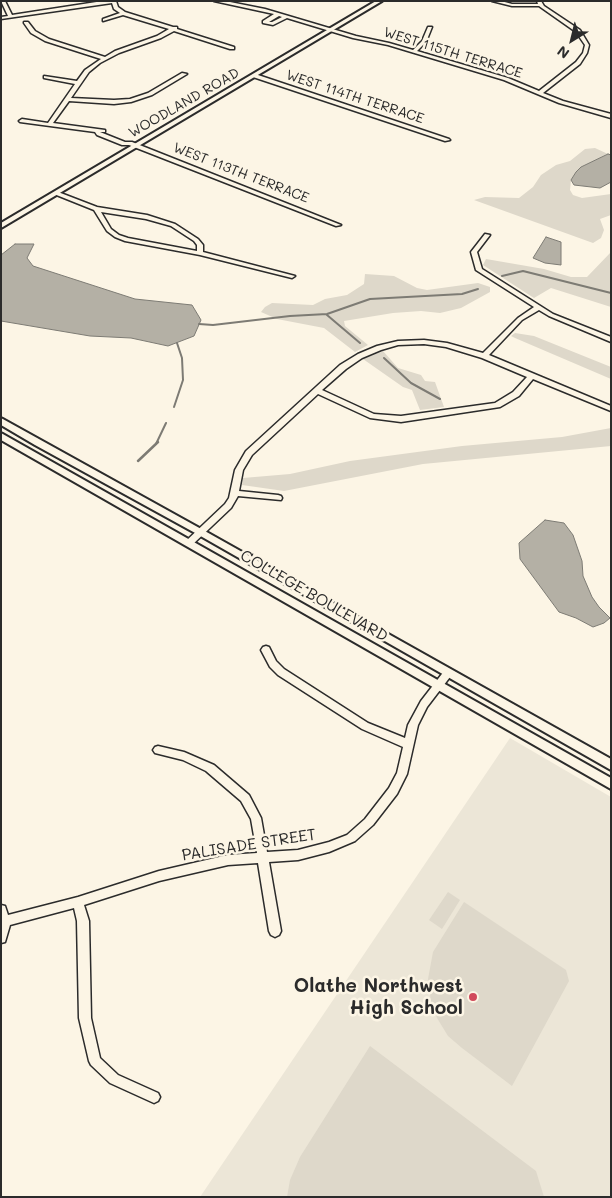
<!DOCTYPE html>
<style>
body{margin:0}
#map{position:relative;width:612px;height:1198px;overflow:hidden;background:#fcf5e5;font-family:Mali,sans-serif}
canvas{display:block}
.frame{position:absolute;inset:0;border:2px solid #2b2b2b;pointer-events:none}
.north{position:absolute;left:547px;top:15px;width:50px;height:50px;-webkit-text-stroke:4px #fcf5e5;paint-order:stroke;rotate:216deg;font-size:14px;font-weight:700;line-height:20px;text-align:center;color:#2b2b2b}
.north::after{content:'';display:block;margin:auto;width:18px;height:22px;background:#2b2b2b;clip-path:polygon(50% 0,100% 100%,50% 72%,0 100%)}
</style>
<div id="map">
<canvas width="612" height="1198"></canvas>
<div class="frame"></div>
<div class="north">N</div>
</div>
<script>
const context = document.querySelector('canvas').getContext('2d');
context.lineJoin = 'round';
function fill(path, color) { context.fillStyle = color; context.fill(path, 'evenodd'); }
const shape = rows => new Path2D(rows.map(r => 'M' + r).join(''));
function stroke(path, color, width, dash) { context.strokeStyle = color; context.lineWidth = width; context.lineCap = dash ? 'butt' : 'round'; context.setLineDash(dash || []); context.stroke(path); }
function drawText(font, color, halo, rows, align = 'center') {
  context.font = font + ' Mali,sans-serif'; context.lineWidth = 5; context.setLineDash([]); context.textBaseline = 'middle'; context.strokeStyle = halo; context.fillStyle = color; for (const [text, x, y, turn = 0] of rows) {
    context.save(); context.translate(x, y); context.rotate((+turn || 0) * Math.PI / 180); context.textAlign = isNaN(turn) ? turn : align; if (halo) context.strokeText(text, 0, 0); context.fillText(text, 0, 0); context.restore();
  }
}
fill(shape([
 [510,738,611,797,611,1197,200,1197]
]), '#ece6d7');
fill(shape([
 [595,148,608,154,581,167,576,172,571,180,570,190,573,195,582,198,611,194,611,215,600,219,604,230,601,238,593,243,474,200,485,197,519,198,533,187,541,175,556,165,570,161,585,149],
 [611,252,611,307,551,288,534,298,483,265,486,259,544,269,571,277,587,277],
 [365,274,394,276,417,288,427,290,478,283,490,287,490,292,461,308,440,313,421,311,393,313,344,321,345,326,368,345,355,352,324,328,277,319,261,312,265,307,272,303,313,305,325,299,347,295,364,284],
 [515,333,534,336,611,367,611,379,515,338,511,336],
 [383,351,398,368,421,375,425,381,435,382,444,407,420,410,412,390,403,387,363,359],
 [611,428,611,446,423,464,284,491,242,485,243,478,290,474,350,461,462,446,562,437],
 [448,892,460,900,442,929,429,920],
 [464,902,566,970,569,981,512,1086,462,1048,448,1036,437,1018,431,1002,428,979,433,952],
 [370,1046,536,1171,544,1197,287,1197,290,1180,300,1157]
]), '#ded8ca');
const water = shape([
 [608,154,611,155,611,182,600,188,574,185,571,180,576,172,581,167,608,154],
 [546,237,561,242,561,265,545,263,533,258,546,237],
 [15,244,34,244,27,258,33,266,135,299,192,305,201,320,194,336,168,346,131,338,90,336,1,321,1,255,15,244],
 [545,520,564,523,573,535,582,561,583,576,592,597,599,607,610,618,604,623,593,627,576,618,559,612,520,559,519,543,545,520]
]);
fill(water, '#b4b0a5');
stroke(water, '#7d7b74', 1);
stroke(shape([
 [502,276,523,271,611,293],
 [327,315,360,343],
 [199,324,213,325,290,316,327,314,370,299,462,294,478,289],
 [384,358,411,383,440,399],
 [174,407,183,380,182,358,177,343],
 [156,444,166,423]
]), '#7d7b74', 2);
stroke(shape([
 [138,461,158,442]
]), '#7d7b74', 2.5);
const minor = shape([
 [1,1,5,1,12,15,103,1,116,1,118,7,125,12,173,27,177,27,177,29,234,47,234,49,230,49,174,31,161,38,119,53,100,63,89,72,71,98,114,100,130,99,148,93,182,73,187,74,152,95,131,102,114,104,69,101,53,123,105,130,105,132,100,132,125,142,132,142,341,225,336,226,129,145,122,145,97,135,95,132,20,122,19,121,22,119,48,123,75,84,44,78,44,76,77,81,85,70,101,59,45,41,31,33,24,23,24,22,28,22,35,31,49,39,105,57,115,51,157,36,169,29,123,15,103,21,103,19,120,13,114,9,112,3,1,19,1,17,8,16,1,1],
 [214,1,225,1,265,9,356,36,389,43,413,50,422,41,428,27,432,27,426,42,417,51,508,78,539,91,576,62,583,53,585,45,576,32,539,6,512,6,492,1,501,1,512,4,538,4,537,1,541,1,544,6,580,30,589,45,587,53,580,64,543,93,563,101,611,114,611,118,559,103,504,80,388,45,353,38,287,18,273,25,263,23,263,21,274,14,214,1],
 [279,16,282,17,272,22,269,22,279,16],
 [255,74,449,139,450,140,445,141,253,77,253,75,255,74],
 [54,192,58,192,97,207,147,215,175,224,198,239,203,245,203,252,295,276,292,278,200,255,125,241,115,237,107,231,94,210,54,194,54,192],
 [101,212,146,219,171,226,194,241,197,245,197,251,128,238,119,235,111,229,101,212],
 [485,234,490,235,477,252,482,269,553,314,611,337,611,342,549,316,539,310,522,320,489,355,611,406,611,411,533,379,519,396,500,407,401,422,370,418,318,394,252,455,243,470,239,491,278,495,281,496,282,498,281,500,238,496,231,508,192,545,186,545,185,543,186,541,225,504,229,498,235,470,246,451,340,365,358,354,377,346,398,341,424,340,447,343,483,353,518,318,534,307,476,270,471,252,485,234],
 [424,344,446,347,482,358,527,377,513,392,495,403,401,416,374,414,322,390,346,369,362,358,381,350,398,345,424,344],
 [266,646,269,647,276,661,284,669,368,723,405,738,408,725,421,701,445,670,448,669,451,670,453,673,427,707,418,725,407,774,397,794,373,825,355,841,329,852,298,860,269,862,281,931,279,935,275,937,271,935,269,931,258,863,228,865,159,881,84,905,89,921,91,1018,100,1058,118,1075,158,1093,160,1097,158,1101,154,1103,110,1083,91,1065,89,1061,79,1018,77,921,74,908,10,925,5,942,1,943,1,905,5,906,8,915,78,897,159,871,228,855,257,853,251,819,241,801,206,771,183,760,155,753,153,750,155,747,158,746,184,752,214,765,249,795,261,818,267,852,298,850,329,842,347,835,365,819,389,788,397,773,403,747,362,729,278,675,270,667,261,650,263,647,266,646]
]);
const major = shape([
 [376,1,382,1,1,228,1,223,376,1],
 [1,418,203,530,611,759,611,770,197,534,35,445,1,425,1,418],
 [1,433,611,778,611,789,1,440,1,433]
]);
stroke(minor, '#2b2b2b', 3);
stroke(major, '#2b2b2b', 4);
fill(minor, '#fcf5e5');
fill(major, '#fcf5e5');
for (const [x, y, r, color] of [
 [473,997,5,"#d1495b"]
]) { const dot = new Path2D(); dot.arc(x, y, r, 0, 2 * Math.PI); context.fillStyle = color; context.fill(dot); stroke(dot, '#fcf5e5', 2); }
drawText('14px', '#2b2b2b', '#fcf5e5', [
 ["WEST 115TH TERRACE",453,53,17],
 ["WEST 114TH TERRACE",355,97,18],
 ["WOODLAND ROAD",184,103,-30],
 ["WEST 113TH TERRACE",241,173,21]
]);
drawText('16px', '#2b2b2b', '#fcf5e5', [
 ["COLLEGE BOULEVARD",314,596,30],
 ["PALISADE STREET",249,845,-9]
]);
drawText('bold 19px', '#2b2b2b', '#fcf5e5', [
 ["Olathe Northwest",463,986],
 ["High School",463,1008]
], 'right');
</script>
